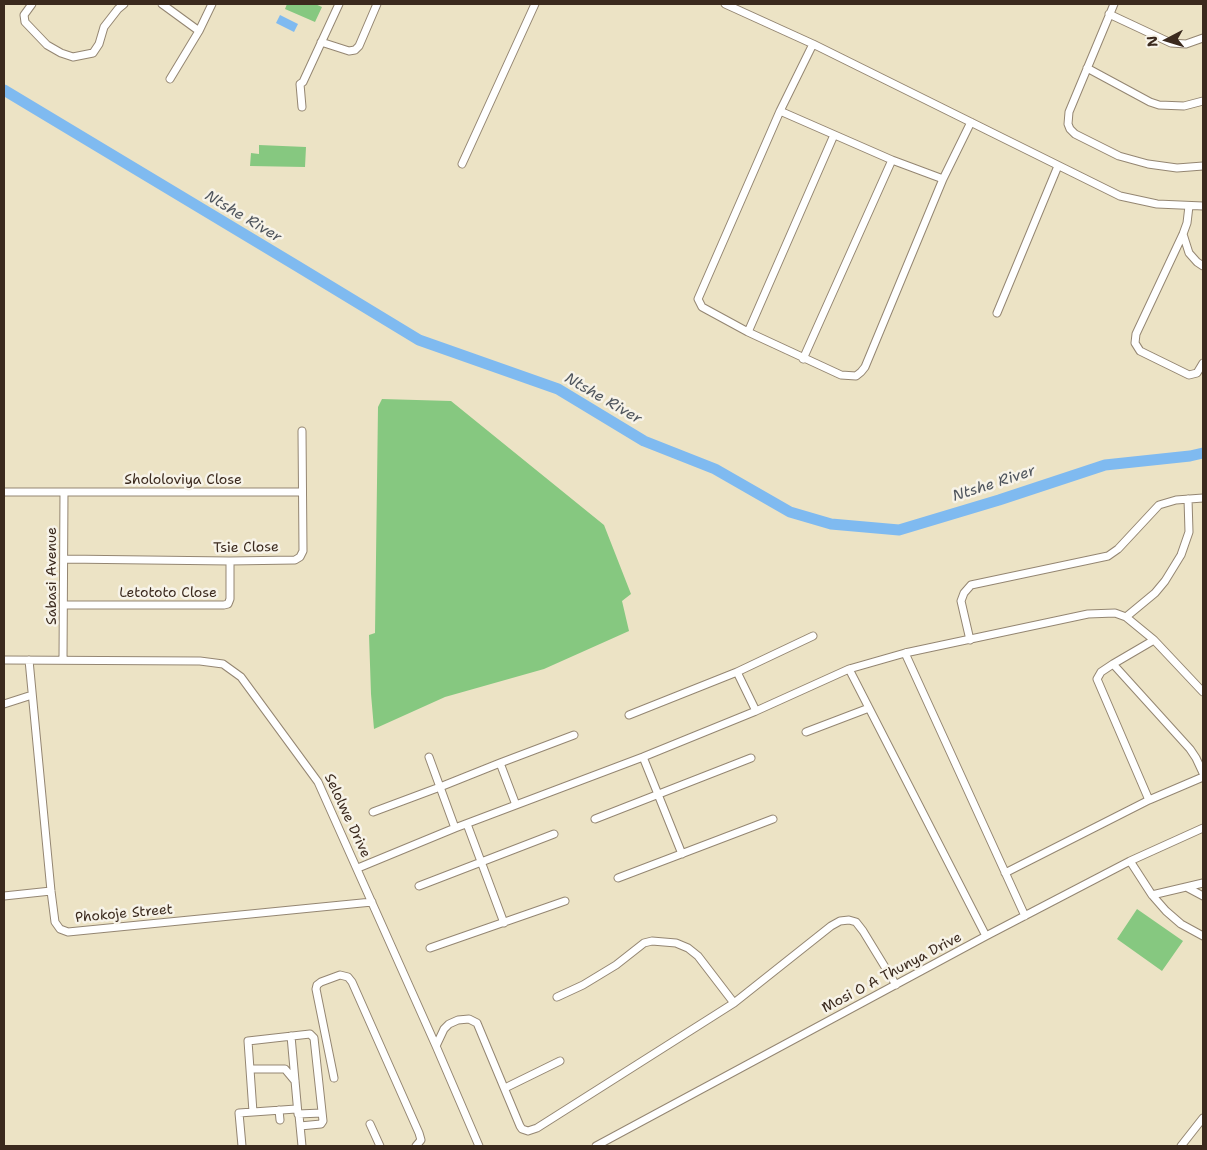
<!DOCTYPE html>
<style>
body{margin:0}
#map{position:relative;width:1207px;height:1150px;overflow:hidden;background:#ece3c5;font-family:"Shantell Sans",sans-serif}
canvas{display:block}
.frame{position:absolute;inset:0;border:5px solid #3b2a1e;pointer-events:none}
.north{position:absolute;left:1142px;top:15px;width:50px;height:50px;-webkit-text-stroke:4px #f7f3e8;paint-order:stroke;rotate:265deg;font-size:14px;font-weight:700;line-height:20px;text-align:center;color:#3b2a1e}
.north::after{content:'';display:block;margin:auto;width:18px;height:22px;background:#3b2a1e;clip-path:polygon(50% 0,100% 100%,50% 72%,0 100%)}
</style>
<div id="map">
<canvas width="1207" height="1150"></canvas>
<div class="frame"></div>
<div class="north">N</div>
</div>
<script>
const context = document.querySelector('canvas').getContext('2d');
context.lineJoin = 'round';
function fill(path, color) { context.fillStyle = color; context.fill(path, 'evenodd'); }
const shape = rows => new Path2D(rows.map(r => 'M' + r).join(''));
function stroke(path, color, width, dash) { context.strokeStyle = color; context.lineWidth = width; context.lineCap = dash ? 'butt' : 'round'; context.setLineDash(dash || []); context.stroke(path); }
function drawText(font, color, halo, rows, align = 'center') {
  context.font = font + ' "Shantell Sans",sans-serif'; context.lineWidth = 5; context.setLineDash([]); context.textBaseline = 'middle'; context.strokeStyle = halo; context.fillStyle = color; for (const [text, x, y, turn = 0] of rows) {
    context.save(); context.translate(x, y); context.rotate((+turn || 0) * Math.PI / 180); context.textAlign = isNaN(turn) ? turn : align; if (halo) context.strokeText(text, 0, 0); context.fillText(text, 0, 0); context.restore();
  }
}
fill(shape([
 [287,4,315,4,322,7,315,22,285,9],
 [259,145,306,147,305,167,250,166,251,153,259,154],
 [382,399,451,401,604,525,631,594,622,601,629,631,544,669,445,697,374,729,371,694,369,635,375,633,378,407],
 [1137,909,1183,941,1162,971,1117,939]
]), '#86c880');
fill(shape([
 [280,15,298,24,294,32,276,23]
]), '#7fbaf0');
stroke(shape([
 [4,90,297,266,419,340,558,389,644,441,715,469,790,512,831,524,899,530,999,500,1105,465,1190,456,1203,453]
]), '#7fbaf0', 11);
const minor = shape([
 [32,4,24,15,25,22,47,45,61,53,73,57,93,53,99,44,104,27,118,9,124,4],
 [162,4,199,31],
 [725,4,813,44,1120,196,1157,204,1203,206],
 [1114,4,1069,112,1068,124,1070,129,1075,134,1119,156,1148,164,1177,168,1203,166],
 [1109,14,1171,43,1186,44,1203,38],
 [321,42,349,51,355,50,359,46,377,4],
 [813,44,780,111,698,299,702,307,748,332,841,375,856,376,861,372,865,367,943,179,971,122],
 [1087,68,1150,102,1159,105,1184,106,1203,101],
 [170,79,199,31,212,4],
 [302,107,300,84,303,82,339,4],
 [780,111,892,160,943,179],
 [462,164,535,4],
 [1189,206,1187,223,1183,234,1136,334,1135,343,1140,351,1189,375,1197,373,1203,363],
 [1183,234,1189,253,1197,262,1203,266],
 [997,313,1058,166],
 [748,332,834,135],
 [803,359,892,160],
 [4,492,302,492],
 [64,559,230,561,295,560,300,557,303,551,302,431],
 [65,605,224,605,228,604,230,599,230,561],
 [1126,617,1155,593,1165,581,1181,555,1189,532,1188,499],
 [970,640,961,601,964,593,971,585,1108,556,1118,549,1159,505,1176,500,1203,498],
 [905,653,1025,916],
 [4,660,200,661,223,664,241,677,318,782,436,1046,479,1146],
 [29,660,51,891,55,922,60,929,68,932,372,902],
 [63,660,64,492],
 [1113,664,1190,749,1196,758,1203,773],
 [849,669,986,936],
 [737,672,756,711],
 [4,704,32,695],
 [629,715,737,672,813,636],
 [806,732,869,708],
 [429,757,455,828],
 [643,757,682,854],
 [500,763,516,805],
 [1149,800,1097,679,1101,672,1113,664,1154,640],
 [373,812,440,787,500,763,574,735],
 [595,819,751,758],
 [467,824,504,923],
 [1130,861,1152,895,1166,911,1181,924,1203,936],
 [358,868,455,828,643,757,756,711,849,669,905,653,1088,614,1115,613,1126,617,1154,640,1203,692],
 [1005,873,1149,800,1203,777],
 [618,878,773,819],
 [419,886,554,834],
 [1188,888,1203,896],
 [1152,895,1203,883],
 [4,896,51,891],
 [430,948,565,901],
 [557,997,583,985,616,965,644,943,652,941,676,943,688,948,698,956,734,1003],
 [291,1036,298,1114,322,1113],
 [436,1046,444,1029,449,1024,458,1020,469,1019,477,1023,520,1126,522,1129,528,1131,537,1128,734,1003,831,926,840,921,849,920,856,922,863,931,896,985],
 [250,1069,285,1069,295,1081],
 [334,1078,316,989,317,985,321,982,340,975,348,977,352,982,419,1133,421,1140,416,1146],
 [505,1088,560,1061],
 [279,1110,280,1120],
 [253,1112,248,1041,310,1034,314,1038,323,1121,321,1124,300,1126],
 [299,1115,302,1146],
 [370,1124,380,1146],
 [242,1146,239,1113,296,1109],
 [596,1146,986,936,1130,861,1203,828],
 [1181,1146,1203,1118]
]);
stroke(minor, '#948672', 9);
stroke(minor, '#fff', 7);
drawText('14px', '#3b2a1e', '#f7f3e8', [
 ["Shololoviya Close",183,480],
 ["Tsie Close",246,548,-1],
 ["Sabasi Avenue",52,576,-90],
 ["Letototo Close",168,593],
 ["Selolwe Drive",347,816,65],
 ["Phokoje Street",124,914,-5],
 ["Mosi O A Thunya Drive",892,973,-28]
]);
drawText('italic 15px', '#4f555d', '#f7f3e8', [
 ["Ntshe River",243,217,31],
 ["Ntshe River",603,399,30],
 ["Ntshe River",994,484,-18]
]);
</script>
